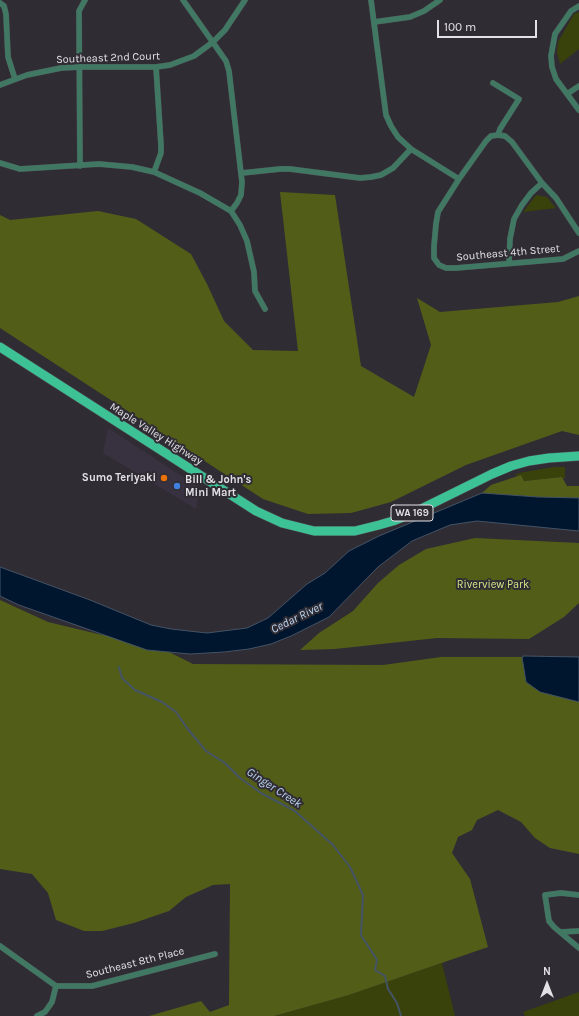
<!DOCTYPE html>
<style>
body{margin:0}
#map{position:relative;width:579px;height:1016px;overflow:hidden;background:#302c34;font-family:Karla,sans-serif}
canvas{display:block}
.north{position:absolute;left:527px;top:964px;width:40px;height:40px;-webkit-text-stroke:3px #302c34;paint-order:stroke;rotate:0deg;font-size:11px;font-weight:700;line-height:16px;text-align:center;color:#e3e1e6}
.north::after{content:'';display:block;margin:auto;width:14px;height:18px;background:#e3e1e6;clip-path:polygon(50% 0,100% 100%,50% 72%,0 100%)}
.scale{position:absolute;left:437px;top:20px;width:100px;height:18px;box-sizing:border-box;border:2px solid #e3e1e6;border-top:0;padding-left:5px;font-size:12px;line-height:14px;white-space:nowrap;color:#e3e1e6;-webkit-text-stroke:3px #302c34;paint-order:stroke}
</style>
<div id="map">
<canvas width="579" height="1016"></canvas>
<div class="north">N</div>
<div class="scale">100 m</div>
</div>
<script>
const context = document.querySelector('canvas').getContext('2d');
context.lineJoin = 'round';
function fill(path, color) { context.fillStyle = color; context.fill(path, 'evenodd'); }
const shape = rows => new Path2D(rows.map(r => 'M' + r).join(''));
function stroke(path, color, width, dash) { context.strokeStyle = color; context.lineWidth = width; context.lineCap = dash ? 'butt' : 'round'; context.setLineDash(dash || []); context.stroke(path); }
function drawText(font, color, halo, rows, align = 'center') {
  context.font = font + ' Karla,sans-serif'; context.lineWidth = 4; context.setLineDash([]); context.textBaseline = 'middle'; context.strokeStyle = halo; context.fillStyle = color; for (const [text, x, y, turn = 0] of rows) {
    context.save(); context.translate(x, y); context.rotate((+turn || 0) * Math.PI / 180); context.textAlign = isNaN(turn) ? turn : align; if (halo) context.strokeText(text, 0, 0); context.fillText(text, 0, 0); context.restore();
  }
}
fill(shape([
 [108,428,200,488,196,509,103,453]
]), '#38313f');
fill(shape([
 [579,12,579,49,560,64,557,52,558,42,574,14],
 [536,195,547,197,556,208,523,212],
 [554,467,565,467,565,479,562,477,524,481,521,475,516,476,516,474,524,472],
 [442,963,455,1016,274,1016,349,995],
 [579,992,579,1016,525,1016,523,1012]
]), '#38420a');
fill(shape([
 [280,192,335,195,361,366,414,397,431,345,417,298,440,312,558,302,579,296,579,435,562,431,466,465,391,502,351,513,308,514,263,499,0,328,0,215,10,220,98,211,136,219,191,254,207,284,224,321,253,350,298,351],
 [521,475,524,481,562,477,567,486,579,486,579,498,538,497,482,493,491,485],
 [475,538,579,543,579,603,564,617,529,639,437,638,335,649,300,650,319,633,353,611,378,583,399,565,426,549],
 [0,600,48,622,98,634,157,646,193,664,383,665,441,657,522,657,526,682,540,692,579,702,579,854,550,848,535,838,521,822,498,810,477,820,472,830,458,837,452,853,470,879,488,947,349,995,274,1016,149,1016,201,1001,210,1012,229,1005,230,884,213,885,186,897,169,911,134,923,102,931,84,931,56,920,48,893,32,874,0,869]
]), '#525e18');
const water = shape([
 [482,493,538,497,579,498,579,531,477,521,450,525,412,541,378,567,329,617,291,636,271,644,249,649,224,652,190,654,147,650,19,605,0,596,0,567,90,600,151,625,171,629,207,633,247,628,268,618,307,584,325,573,349,551,379,536,482,493],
 [524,656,579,657,579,702,540,692,526,682,522,657,524,656]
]);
fill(water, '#00162e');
stroke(water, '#445365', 1);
stroke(shape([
 [119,667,122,678,135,690,162,702,176,712,187,728,206,751,225,763,240,778,261,793,295,811,333,845,350,867,363,895,361,935,377,960,375,970,385,976,388,989,397,1003,401,1016]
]), '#445365', 2);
const street = shape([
 [183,0,226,61,229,71,242,182,241,195,237,203,231,211,240,225,247,241,254,272,255,291,265,309],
 [371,0,386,115,391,126,398,137,411,149,459,179],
 [0,3,4,6,6,14,8,57,15,79],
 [579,6,571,11,555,34,551,56,552,67,556,79,579,110],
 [374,22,410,17,424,11,440,0],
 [493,83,519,99,500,129,498,135],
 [0,85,27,75,61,68,80,67,156,67,170,65,194,56,213,42,225,30,245,0],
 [567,94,579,86],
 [0,163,20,169,99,164,132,167,154,172,200,193,231,211],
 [80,166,79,11,85,0],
 [154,172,161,153,161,145,156,67],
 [242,173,280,169,290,169,360,178,371,177,381,175,393,168,411,149],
 [579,233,556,198,542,183,512,142,505,136,498,135,491,136,486,141,459,179,438,212,436,224,434,246,434,258,439,265,446,268,456,268,563,259,579,251],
 [509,263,510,239,514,219,522,205,531,193,542,183],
 [579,895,561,893,545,895,549,921,554,927,579,948],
 [561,932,579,931],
 [0,946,56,986,92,986,215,954],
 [37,1016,45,1012,52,1002,56,986]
]);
const primary = shape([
 [0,347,256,511,282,523,314,531,355,531,379,525,393,521,415,512,492,474,511,466,529,461,549,458,579,456]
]);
stroke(street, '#4d4950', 6);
stroke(primary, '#4d4950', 10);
stroke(street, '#407863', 5.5);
stroke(primary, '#3dc296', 9);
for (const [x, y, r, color] of [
 [164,478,4,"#e8710a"],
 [177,486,4,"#3f7fe0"]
]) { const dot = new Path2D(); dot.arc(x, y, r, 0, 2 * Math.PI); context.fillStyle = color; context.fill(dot); stroke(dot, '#302c34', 1.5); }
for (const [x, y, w] of [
 [412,513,42]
]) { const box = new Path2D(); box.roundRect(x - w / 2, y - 8, w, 16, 3); context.fillStyle = '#302c34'; context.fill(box); stroke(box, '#e3e1e6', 1); }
drawText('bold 10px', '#e3e1e6', null, [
 ["WA 169",412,513]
]);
drawText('11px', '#e3e1e6', '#302c34', [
 ["Southeast 2nd Court",108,58,-2],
 ["Southeast 4th Street",508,253,-5],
 ["Maple Valley Highway",156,434,32],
 ["Southeast 8th Place",135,963,-14]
]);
drawText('bold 11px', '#e3e1e6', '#302c34', [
 ["Sumo Teriyaki",156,478],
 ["Bill & John's",185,480,"left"],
 ["Mini Mart",185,493,"left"]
], 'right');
drawText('11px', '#d4e988', '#302c34', [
 ["Riverview Park",493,585]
]);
drawText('italic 12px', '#bcd6f4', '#302c34', [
 ["Cedar River",297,618,-26],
 ["Ginger Creek",274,788,33]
]);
</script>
